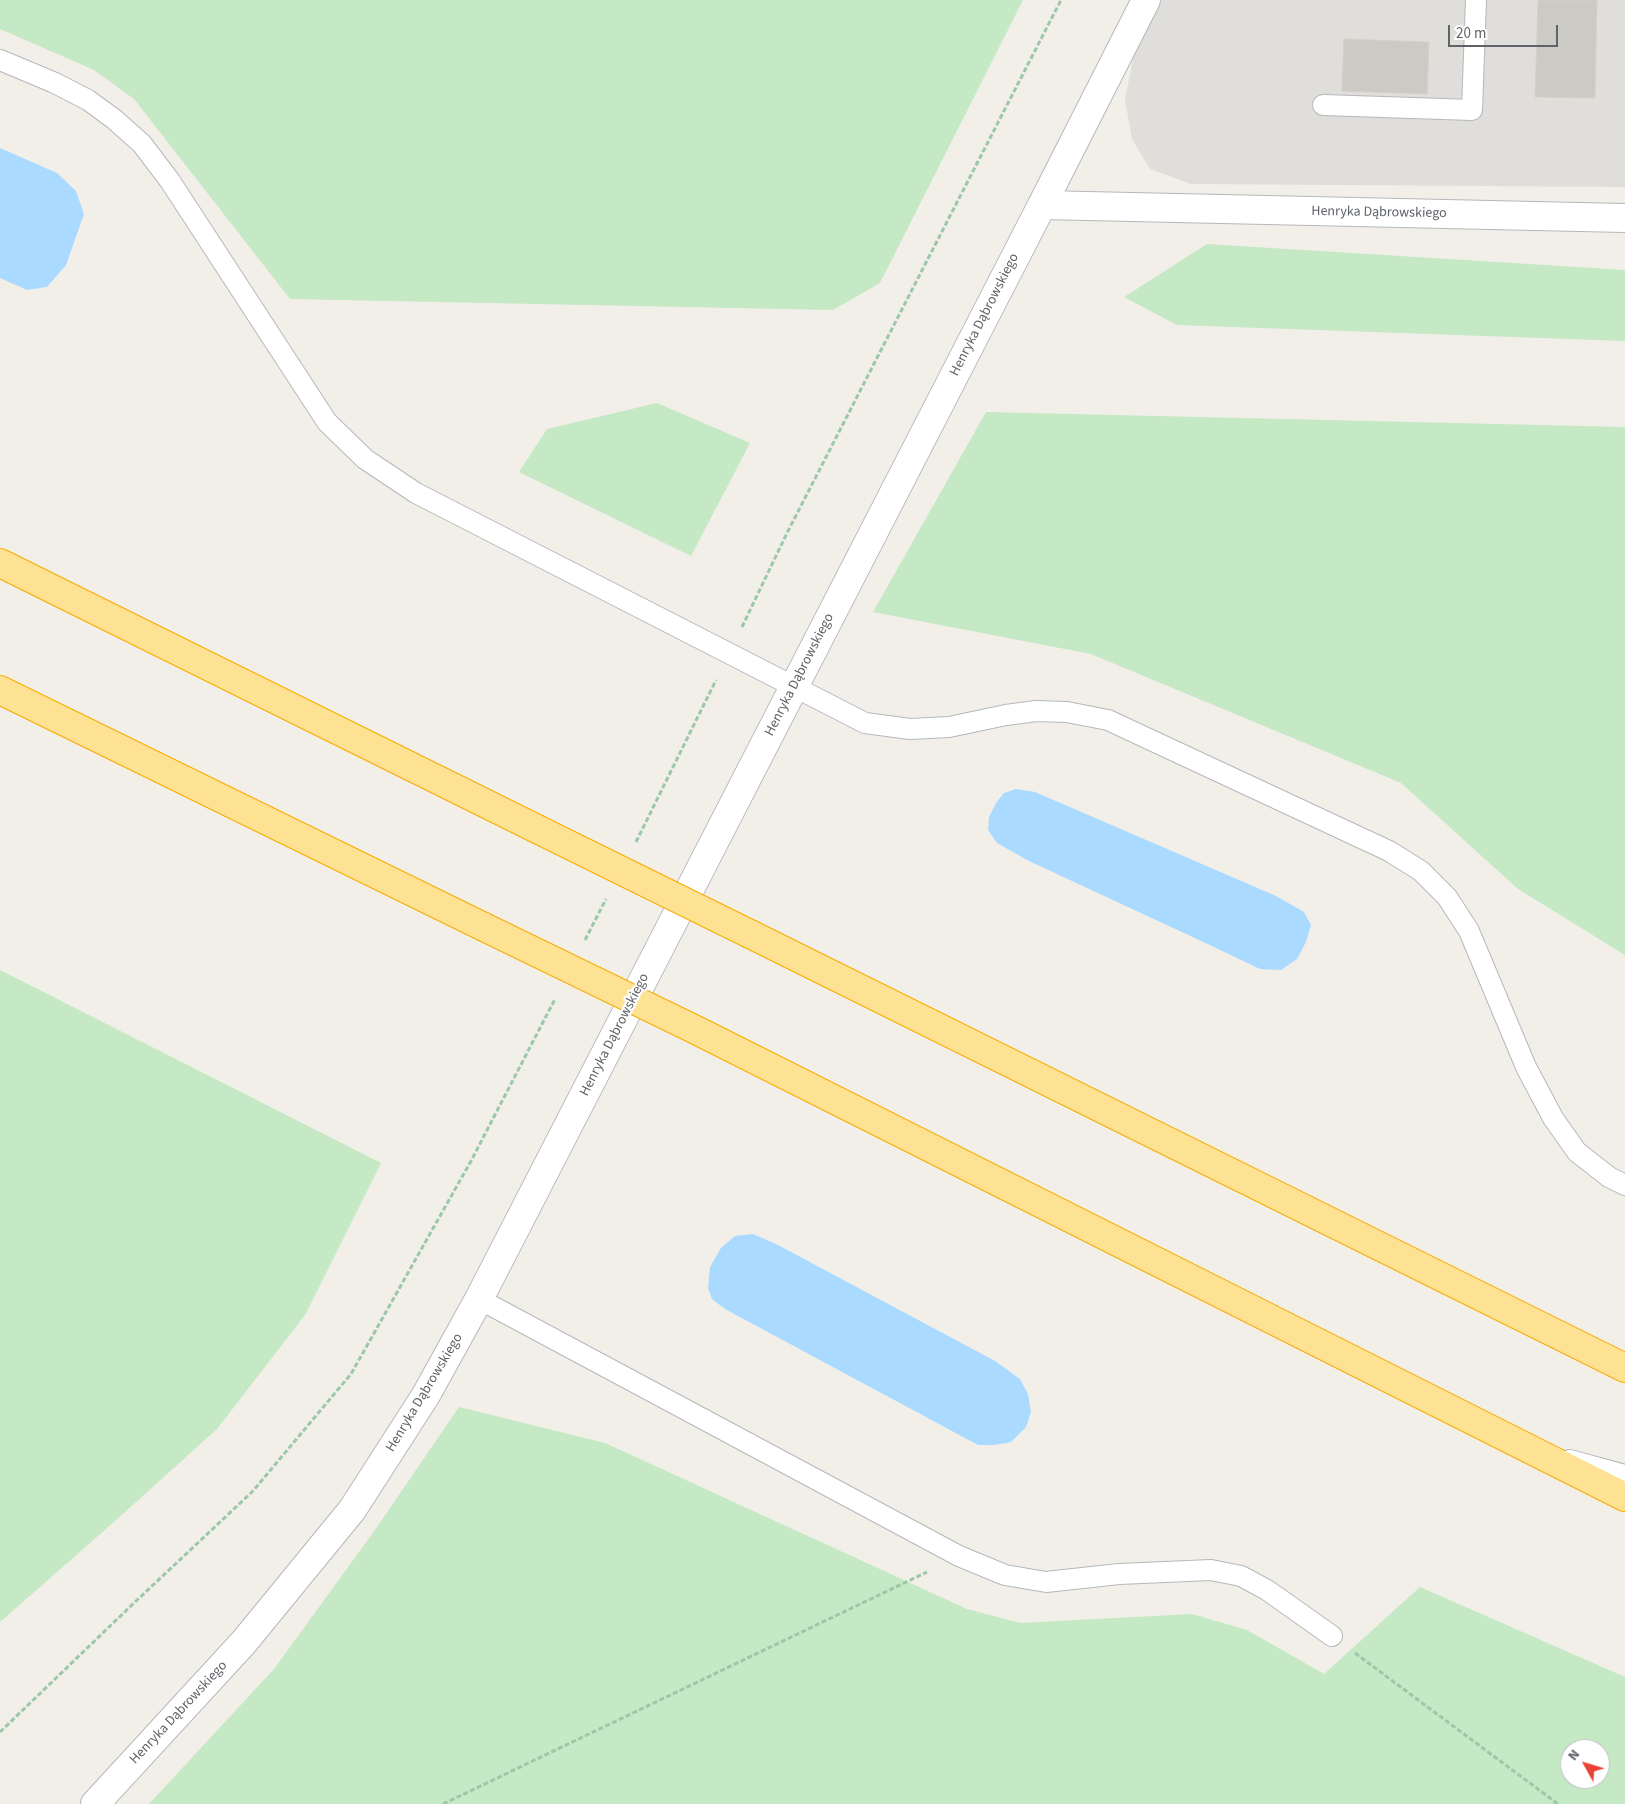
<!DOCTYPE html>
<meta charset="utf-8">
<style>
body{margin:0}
#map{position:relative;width:1625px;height:1804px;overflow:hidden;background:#f1efe8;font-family:"Source Sans 3",sans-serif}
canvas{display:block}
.north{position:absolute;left:1560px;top:1739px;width:50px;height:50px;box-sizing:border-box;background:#fff;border:1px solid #bfc1c3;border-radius:50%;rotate:309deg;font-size:14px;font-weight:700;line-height:20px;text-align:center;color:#5f6368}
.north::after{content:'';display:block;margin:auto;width:18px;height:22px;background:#ea4335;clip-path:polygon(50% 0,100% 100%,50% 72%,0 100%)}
.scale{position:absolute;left:1448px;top:25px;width:110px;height:22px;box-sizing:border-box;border:2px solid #5f6368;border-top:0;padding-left:6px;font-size:15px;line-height:18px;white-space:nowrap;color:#5f6368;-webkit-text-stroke:4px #fff;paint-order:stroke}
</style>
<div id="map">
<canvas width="1625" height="1804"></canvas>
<div class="north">N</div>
<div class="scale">20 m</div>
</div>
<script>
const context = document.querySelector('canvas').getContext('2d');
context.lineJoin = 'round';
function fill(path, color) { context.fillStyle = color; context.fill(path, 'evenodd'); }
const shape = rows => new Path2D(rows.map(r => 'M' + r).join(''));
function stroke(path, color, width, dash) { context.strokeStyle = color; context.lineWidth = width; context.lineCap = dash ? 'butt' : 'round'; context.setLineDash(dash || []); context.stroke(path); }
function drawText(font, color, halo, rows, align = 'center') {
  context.font = font + ' "Source Sans 3",sans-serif'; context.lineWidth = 4.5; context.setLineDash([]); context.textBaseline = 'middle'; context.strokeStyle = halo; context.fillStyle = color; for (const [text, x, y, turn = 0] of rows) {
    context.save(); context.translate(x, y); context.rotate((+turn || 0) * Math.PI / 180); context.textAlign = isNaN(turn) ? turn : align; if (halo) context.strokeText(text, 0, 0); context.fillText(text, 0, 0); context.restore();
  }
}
fill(shape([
 [1162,0,1625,0,1625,187,1191,184,1150,169,1132,139,1125,100,1134,53]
]), '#e0deda');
fill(shape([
 [0,0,1023,0,880,283,833,310,290,299,134,99,94,70,0,29],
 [1207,244,1625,270,1625,341,1177,325,1124,297],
 [657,403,750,443,691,556,519,472,547,429],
 [986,412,1625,427,1625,955,1518,889,1401,783,1091,654,873,612],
 [0,970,381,1163,305,1315,217,1429,115,1521,0,1622],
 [459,1407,605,1443,967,1609,1020,1623,1192,1614,1247,1630,1324,1674,1420,1587,1625,1677,1625,1804,149,1804,274,1669,375,1530],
 [1570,1749,1600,1749,1600,1779,1570,1779]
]), '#c5e8c5');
fill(shape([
 [0,148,57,173,76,191,84,214,66,265,47,287,27,290,0,278],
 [1016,789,1035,792,1276,896,1304,912,1311,925,1306,942,1297,959,1281,970,1260,969,1214,947,1029,861,997,843,988,830,989,817,996,803,1004,793],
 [753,1234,776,1244,995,1361,1020,1379,1028,1394,1031,1412,1026,1427,1011,1442,995,1445,978,1445,725,1309,712,1299,708,1288,710,1267,721,1248,735,1236]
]), '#aadaff');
const building = shape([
 [1538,0,1597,0,1595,98,1535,97,1538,0],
 [1344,39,1429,42,1427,94,1342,91,1344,39]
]);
fill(building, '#cccac5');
stroke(building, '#d6d1c6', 1);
const service = shape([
 [0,60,55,83,88,100,114,119,142,144,170,181,327,422,365,459,416,493,865,723,910,729,949,727,1006,715,1036,711,1067,712,1108,720,1389,851,1421,871,1447,897,1469,931,1526,1067,1553,1118,1577,1152,1609,1177,1625,1185],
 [1323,105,1472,110,1476,0],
 [479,1299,959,1556,1005,1575,1046,1582,1119,1574,1211,1570,1241,1576,1267,1590,1332,1636],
 [1570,1460,1625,1475]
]);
const minor = shape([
 [1042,205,1146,0]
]);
const tertiary = shape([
 [95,1804,244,1642,352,1510,426,1395,479,1299,1042,205,1625,218]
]);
const motorway = shape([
 [0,563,535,828],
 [0,690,484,927],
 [750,934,1625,1368],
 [698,1031,1625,1497]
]);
stroke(service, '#b5b8bc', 22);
stroke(minor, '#b5b8bc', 30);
stroke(tertiary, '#b5b8bc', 30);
stroke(motorway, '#f9ab00', 30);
stroke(shape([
 [742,627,787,533,1061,0],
 [636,842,716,680],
 [585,940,606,899],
 [1355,1653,1558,1804],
 [0,1732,135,1602,253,1491,351,1374,471,1161,555,999],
 [443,1804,927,1572]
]), '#9cc7a9', 3, [5, 2.5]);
stroke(service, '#fff', 20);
stroke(minor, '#fff', 28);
stroke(tertiary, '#fff', 28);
stroke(motorway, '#fde293', 28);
const motorwayBridge = shape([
 [535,828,750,934],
 [484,927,698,1031]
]);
stroke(motorwayBridge, '#f9ab00', 30, []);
stroke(motorwayBridge, '#fde293', 28);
drawText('14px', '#5f6368', '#fff', [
 ["Henryka Dąbrowskiego",1379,213,1],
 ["Henryka Dąbrowskiego",985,315,-63],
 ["Henryka Dąbrowskiego",800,675,-63],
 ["Henryka Dąbrowskiego",615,1035,-63],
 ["Henryka Dąbrowskiego",425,1393,-59],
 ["Henryka Dąbrowskiego",179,1713,-47]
]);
</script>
